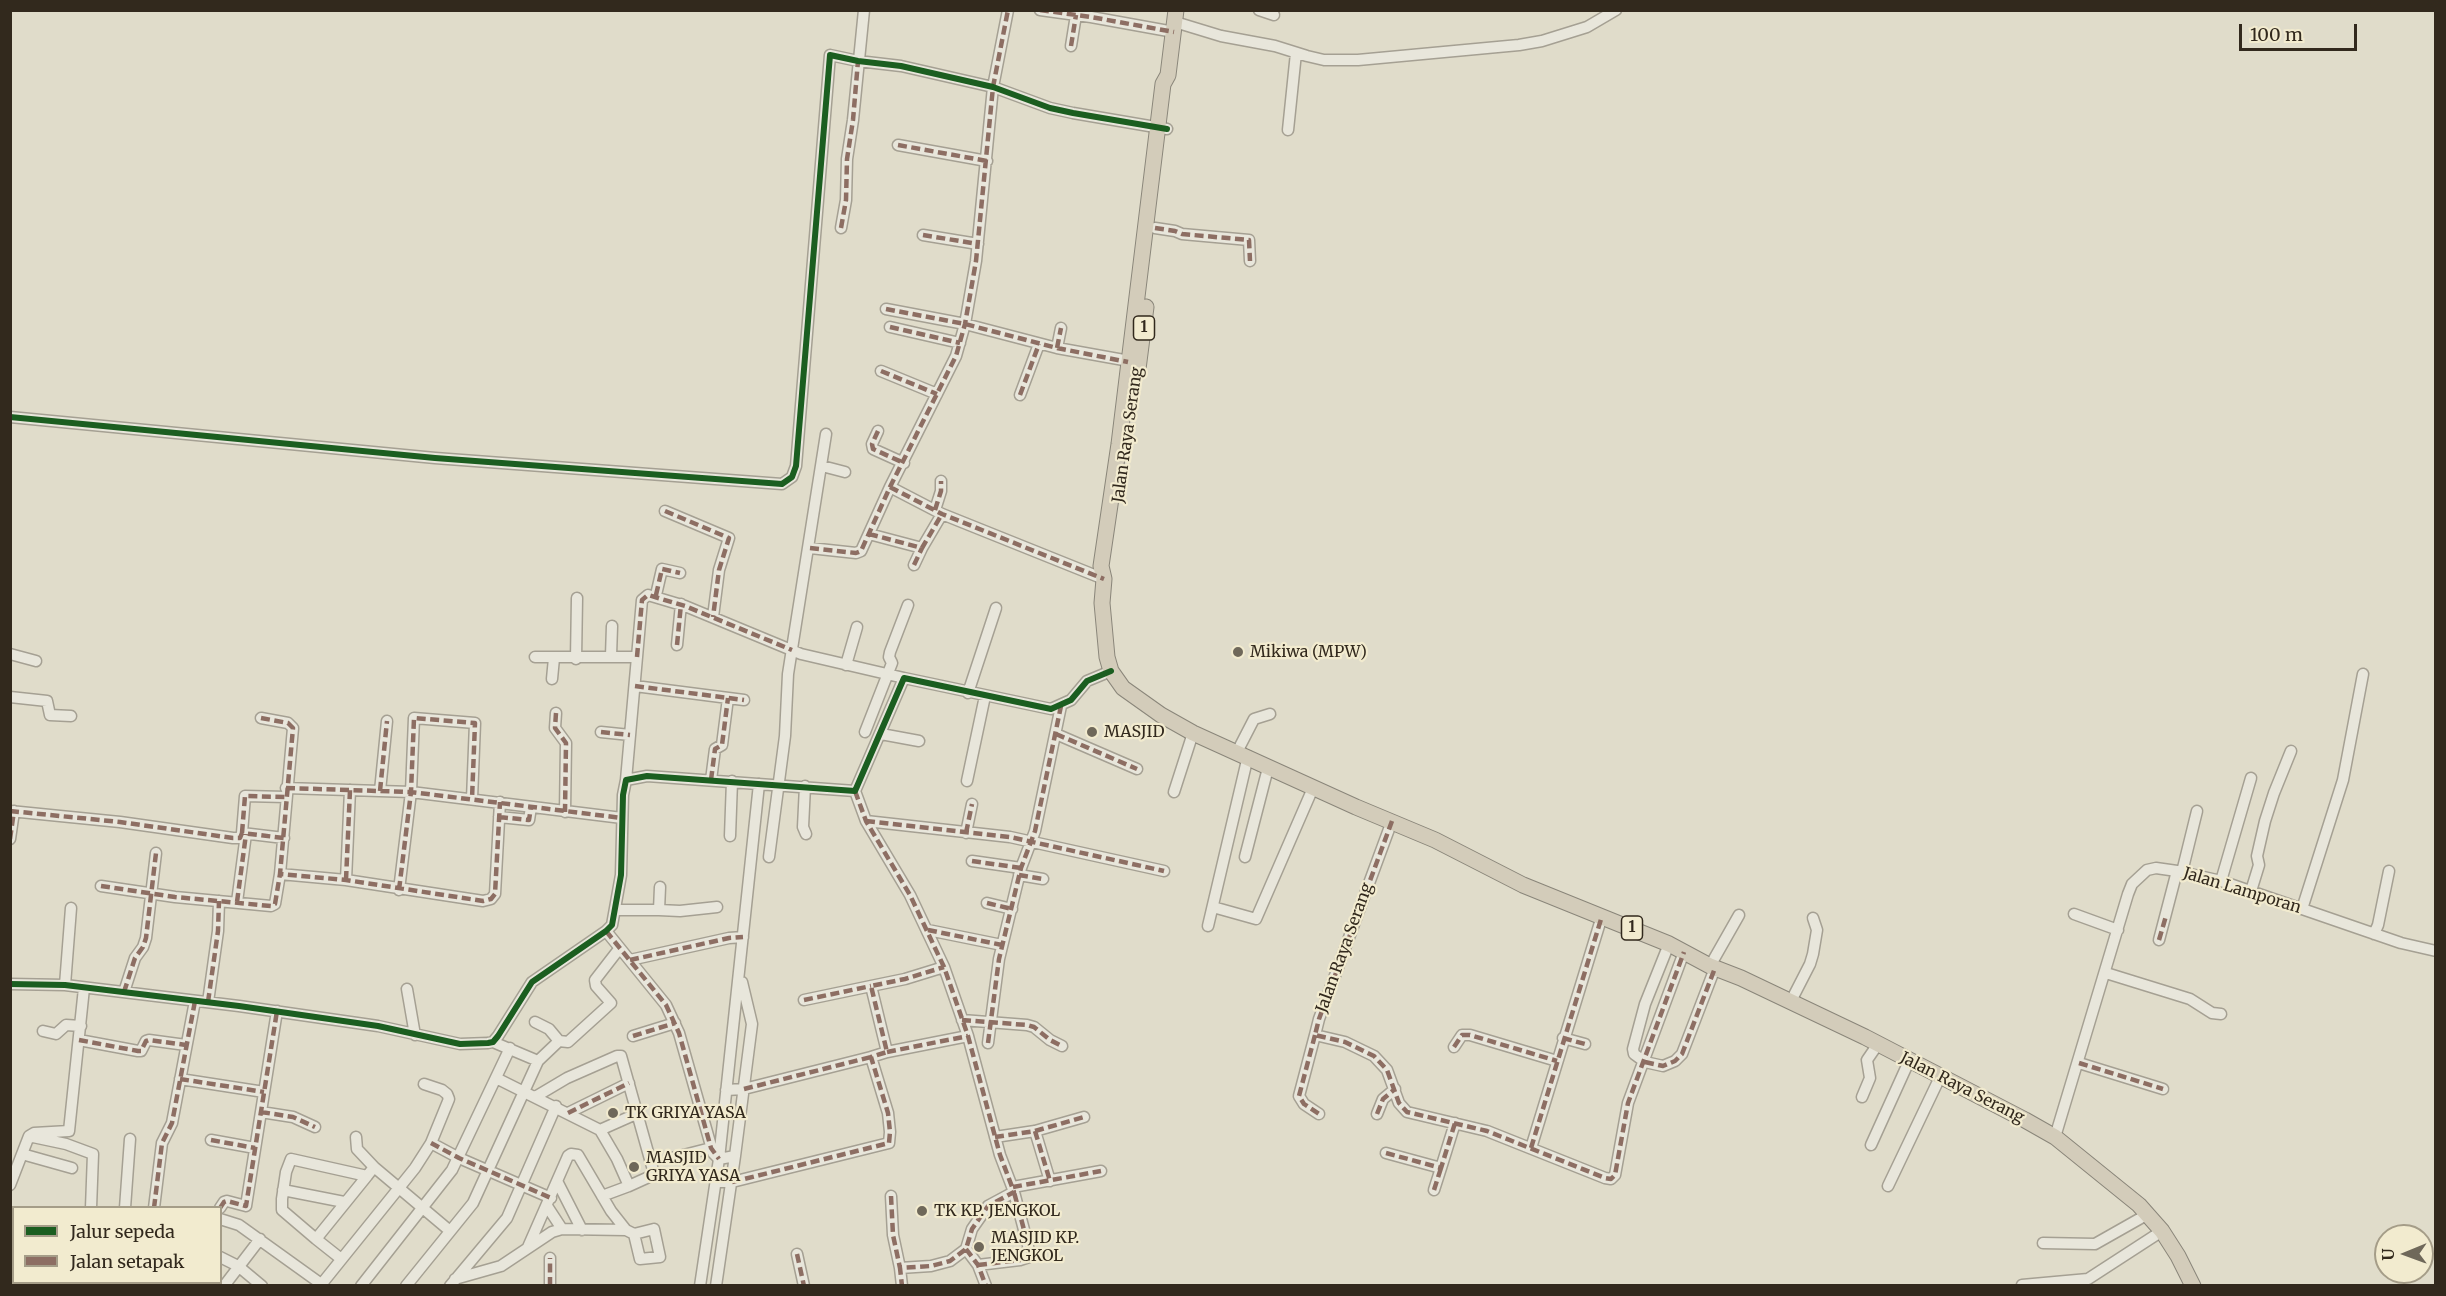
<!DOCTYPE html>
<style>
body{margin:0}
#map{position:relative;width:2446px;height:1296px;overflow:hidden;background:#e0dcca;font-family:Merriweather,serif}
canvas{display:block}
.frame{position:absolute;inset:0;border:12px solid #32291d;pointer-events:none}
.legend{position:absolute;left:12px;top:1206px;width:210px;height:78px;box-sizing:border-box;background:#f2ebcf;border:2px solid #a59d88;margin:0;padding:8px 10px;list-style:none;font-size:18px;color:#32291d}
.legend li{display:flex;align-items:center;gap:12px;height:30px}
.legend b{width:30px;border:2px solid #a59d88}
.north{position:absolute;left:2374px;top:1224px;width:60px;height:60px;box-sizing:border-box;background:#f2ebcf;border:2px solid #a59d88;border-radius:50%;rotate:269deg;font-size:16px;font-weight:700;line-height:24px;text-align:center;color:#32291d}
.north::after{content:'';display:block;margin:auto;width:21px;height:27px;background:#6f685a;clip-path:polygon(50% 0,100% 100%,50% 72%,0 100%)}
.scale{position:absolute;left:2239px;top:24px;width:118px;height:27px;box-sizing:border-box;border:3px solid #32291d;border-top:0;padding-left:8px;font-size:18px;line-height:21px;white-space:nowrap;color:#32291d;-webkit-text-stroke:4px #f2ebcf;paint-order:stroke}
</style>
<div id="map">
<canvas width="2446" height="1296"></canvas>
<div class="frame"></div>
<ul class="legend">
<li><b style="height:8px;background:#1b5e20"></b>Jalur sepeda</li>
<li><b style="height:8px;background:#8d6e63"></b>Jalan setapak</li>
</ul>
<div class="north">U</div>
<div class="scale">100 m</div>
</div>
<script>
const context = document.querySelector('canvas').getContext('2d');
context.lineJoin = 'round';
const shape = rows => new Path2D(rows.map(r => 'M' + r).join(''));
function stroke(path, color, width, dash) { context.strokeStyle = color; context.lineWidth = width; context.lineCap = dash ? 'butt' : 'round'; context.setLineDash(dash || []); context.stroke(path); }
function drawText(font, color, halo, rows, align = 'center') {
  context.font = font + ' Merriweather,serif'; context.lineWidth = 4.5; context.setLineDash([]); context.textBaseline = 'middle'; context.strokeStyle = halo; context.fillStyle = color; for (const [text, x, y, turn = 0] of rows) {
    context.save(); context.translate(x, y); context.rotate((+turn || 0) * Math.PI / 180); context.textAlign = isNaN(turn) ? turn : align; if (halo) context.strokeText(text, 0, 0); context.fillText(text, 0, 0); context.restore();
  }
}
const minor = shape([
 [1040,10,1091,17,1174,32],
 [1259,10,1274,15],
 [1175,22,1221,36,1275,46,1307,56,1324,60,1358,60,1519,45,1542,41,1587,27,1616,10],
 [1071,46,1076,15],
 [1288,130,1296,53],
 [898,145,987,161],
 [841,228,846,200,847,159,853,120,864,10],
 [1155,228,1175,231,1182,234,1249,240,1250,261],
 [923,235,978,244],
 [886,309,965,324,1057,348,1135,362],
 [890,327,960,343],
 [1057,348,1061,328],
 [881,371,937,394],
 [1020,395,1039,344],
 [10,417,435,458,782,484,792,477,796,466,830,55,858,61,901,66,993,87,1050,108,1073,113,1167,129],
 [878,431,872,444,873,449,904,463],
 [822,466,845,472],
 [890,487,942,514,1104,579],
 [935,510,941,491,941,481],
 [665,511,729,538,719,570,713,617],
 [869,534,922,548,942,514],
 [810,548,856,553,861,551,890,487,956,356,965,324,976,261,993,87,1008,10],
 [914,565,922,548],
 [656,595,662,569,680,573],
 [677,645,681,604],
 [10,654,36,661],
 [611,656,612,626],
 [535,657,637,657,626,780],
 [637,657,642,600,648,595,685,606,801,654,904,678],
 [576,659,577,598],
 [846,665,857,627],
 [552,679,554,658],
 [635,686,744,700],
 [968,693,996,608],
 [10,697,47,701,50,715,71,716],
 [556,713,555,728,566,743,565,812],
 [261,718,288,723,293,728,280,874,346,880,483,901,491,899,495,894,500,802],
 [601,732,630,735],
 [865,732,892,663,889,657,890,652,908,605],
 [881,734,919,741],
 [1056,734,1137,769],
 [1237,752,1254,719,1270,714],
 [711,780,715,749,722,745,728,698],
 [967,781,985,696],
 [805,786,803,827,806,834],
 [286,788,411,792,622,818],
 [380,791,387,721],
 [855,791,866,821,910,895,944,967,968,1036,1000,1155,1014,1192,988,1206,972,1229,966,1249,950,1261,931,1266,900,1268,902,1286],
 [1174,792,1193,733],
 [10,811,120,822,233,838,240,838,242,833,284,838],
 [499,817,529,820,531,807],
 [866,821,1010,837,1164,871],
 [1392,821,1319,1019,1315,1035,1345,1042,1374,1056,1387,1070,1399,1103,1407,1112,1487,1131,1605,1178,1611,1179,1615,1175,1628,1103,1684,952],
 [242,833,245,796,286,797],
 [966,833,972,804],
 [730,836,732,781],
 [10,839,14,811],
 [769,857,785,736,788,674,826,434],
 [1245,857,1268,768],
 [972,861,1021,868],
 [2182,872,2197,811],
 [1019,875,1043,879],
 [346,880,350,790],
 [2221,881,2251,778],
 [101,886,175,897,271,906,275,904,280,874],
 [399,890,411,792,414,718,475,723,472,799],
 [2251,891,2259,865,2257,856,2265,821,2274,793,2291,751],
 [237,902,246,834],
 [987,903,1012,909],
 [1213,907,1256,919,1313,788],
 [2302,909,2343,780,2363,674],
 [616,910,659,910,660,887],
 [659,910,680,911,717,907],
 [2074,914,2118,930],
 [1208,926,1248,756],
 [928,930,1002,945],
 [606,931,666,1005,679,1033,713,1153,719,1159,735,1156,716,1286],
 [2374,934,2378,925,2389,871],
 [2159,940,2177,871],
 [1669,944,1645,1004,1633,1049,1634,1054,1645,1062,1663,1066,1675,1061,1682,1054,1715,968],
 [630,960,729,938,743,937],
 [1710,966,1739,915],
 [2106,973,2190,999,2212,1013,2221,1014],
 [10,984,65,985,239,1006,378,1026,460,1044,488,1043,493,1042,498,1036,532,982,606,931,612,925,621,875,623,795,626,780,647,776,855,791,904,678,1051,709,1071,700,1087,681,1111,671],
 [65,985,71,908],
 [407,989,415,1035],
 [124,992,135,958,143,947,146,938,156,853],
 [804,1000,871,986],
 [1791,1001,1810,964,1813,954,1817,930,1813,918],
 [208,1002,218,931,219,901],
 [962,1020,1027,1025,1034,1027,1050,1040,1062,1046],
 [535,1022,549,1029,559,1041],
 [43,1031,56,1034,66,1025,81,1026],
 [1315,1035,1299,1096,1304,1104,1319,1114],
 [633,1036,675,1023],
 [1563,1038,1585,1044],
 [79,1040,138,1051,141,1051,146,1041,149,1040,186,1045],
 [988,1043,999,959,1021,868,1035,831,1061,706],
 [1454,1047,1462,1035,1470,1035,1557,1061],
 [887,1052,968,1036],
 [538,1061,559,1041,568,1042,611,1003,596,986,595,980,619,949],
 [2079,1063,2163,1089],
 [496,1078,600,1130,617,1159,629,1186,602,1196],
 [180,1079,264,1092],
 [726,1090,744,1089,871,1057],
 [535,1097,567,1078,617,1056,621,1056,653,1170,651,1176,629,1186],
 [1862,1097,1870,1078,1867,1060,1878,1044],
 [261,1112,293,1117,315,1127],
 [568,1113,629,1083],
 [1377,1114,1383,1099,1395,1089],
 [600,1130,636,1114],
 [1035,1131,1050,1181],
 [33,1137,66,1144,93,1154,91,1208],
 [356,1137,357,1149,374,1167],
 [995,1137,1035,1131,1084,1117],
 [2055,1137,2128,894,2132,884,2147,870,2156,868,2177,871,2221,881,2401,943,2436,951],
 [211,1140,255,1148],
 [431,1143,459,1158,551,1198],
 [1871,1145,1910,1059],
 [1531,1148,1602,916],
 [1386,1153,1441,1168,1455,1123],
 [22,1154,72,1168],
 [735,1156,752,1024,742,982],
 [672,1158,711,1148],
 [367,1176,316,1239,282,1210,282,1199,286,1172,291,1159,367,1176,374,1167,450,1231],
 [557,1181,582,1230],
 [716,1182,732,1182,889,1143,890,1132,888,1113,871,1057,887,1052,871,986,905,979,944,967],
 [10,1185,29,1136,34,1133,69,1131,84,988],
 [1888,1186,1941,1075],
 [1013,1187,1101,1171],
 [283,1190,344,1202],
 [1434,1190,1441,1168],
 [891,1196,893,1235,900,1268],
 [547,1206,562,1229],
 [125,1208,130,1139],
 [154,1208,162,1143,172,1123,195,1001],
 [220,1208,224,1202,227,1201,246,1206,277,1011],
 [220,1219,239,1225,324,1286],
 [316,1239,340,1258],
 [2043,1243,2095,1244,2148,1214],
 [528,1247,568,1156,571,1154,578,1155,611,1211,626,1230,634,1234,640,1259,660,1257,654,1229,634,1234],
 [966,1249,978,1265,986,1286],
 [797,1254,804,1286],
 [220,1257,238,1266,262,1286],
 [978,1265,1020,1260,1029,1257,1028,1245,1014,1192],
 [455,1279,501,1266,552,1232,562,1229,626,1230],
 [168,1282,168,1286],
 [209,1282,214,1286],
 [2022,1285,2088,1279,2162,1231],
 [224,1286,260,1239],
 [320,1286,415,1168,431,1143,449,1099,447,1094,442,1090,424,1084],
 [361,1286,452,1170,510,1048],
 [406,1286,473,1203,538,1061,493,1042],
 [450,1286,507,1218,556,1106],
 [550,1286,550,1258],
 [700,1286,719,1159,759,784]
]);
const highway = shape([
 [1176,10,1168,75,1163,84,1119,444,1101,566,1104,579,1102,603,1107,657,1111,671,1123,688,1161,715,1193,733,1356,807,1435,840,1523,885,1669,944,1710,966,1741,978,1865,1037,2025,1120,2055,1137,2139,1205,2162,1231,2178,1256,2193,1286],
 [1138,369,1146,307]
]);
stroke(minor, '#a5a093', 13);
stroke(highway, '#8a867a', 17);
stroke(minor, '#e8e6db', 10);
stroke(highway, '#d3ccba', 15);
stroke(shape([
 [1040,10,1091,17,1174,32],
 [1071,46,1076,15],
 [898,145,987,161],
 [841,228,846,200,847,159,853,120,858,61],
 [1155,228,1175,231,1182,234,1249,240,1250,261],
 [923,235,978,244],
 [886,309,965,324,1057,348,1128,362],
 [890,327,960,343],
 [1057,348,1061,328],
 [881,371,937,394],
 [1020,395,1039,344],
 [878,431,872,444,873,449,904,463],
 [890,487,942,514,1104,579],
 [935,510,941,491,941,481],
 [665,511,729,538,719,570,713,617],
 [869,534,922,548,942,514],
 [810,548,856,553,861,551,890,487,956,356,965,324,976,261,993,87,1008,10],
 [914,565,922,548],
 [656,595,662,569,680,573],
 [677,645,681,604],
 [637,657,642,600,648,595,685,606,792,650],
 [635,686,744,700],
 [556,713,555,728,566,743,565,812],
 [261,718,288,723,293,728,280,874,346,880,483,901,491,899,495,894,500,802],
 [601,732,630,735],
 [1056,734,1137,769],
 [711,780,715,749,722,745,728,698],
 [286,788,411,792,622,818],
 [380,791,387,721],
 [855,791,866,821,910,895,944,967,968,1036,1000,1155,1014,1192,988,1206,972,1229,966,1249,950,1261,931,1266,900,1268,902,1286],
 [10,811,120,822,233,838,240,838,242,833,284,838],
 [499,817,529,820,531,807],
 [866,821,1010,837,1164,871],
 [1392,821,1319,1019,1315,1035,1345,1042,1374,1056,1387,1070,1399,1103,1407,1112,1487,1131,1605,1178,1611,1179,1615,1175,1628,1103,1684,952],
 [242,833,245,796,286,797],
 [966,833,972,804],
 [10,839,14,811],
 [972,861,1021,868],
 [1019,875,1043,879],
 [346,880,350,790],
 [101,886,175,897,271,906,275,904,280,874],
 [399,890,411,792,414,718,475,723,472,799],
 [237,902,246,834],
 [987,903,1012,909],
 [928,930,1002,945],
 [606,931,666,1005,679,1033,711,1148,719,1159],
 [2159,940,2166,916],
 [630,960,729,938,743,937],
 [124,992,135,958,143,947,146,938,156,853],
 [804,1000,871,986],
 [208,1002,218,931,219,901],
 [962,1020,1027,1025,1034,1027,1050,1040,1062,1046],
 [1315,1035,1299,1096,1304,1104,1319,1114],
 [633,1036,675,1023],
 [1563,1038,1585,1044],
 [79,1040,138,1051,141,1051,146,1041,149,1040,186,1045],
 [988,1043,999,959,1021,868,1035,831,1061,706],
 [1454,1047,1462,1035,1470,1035,1557,1061],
 [887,1052,968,1036],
 [1645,1062,1663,1066,1675,1061,1682,1054,1715,968],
 [2079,1063,2163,1089],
 [180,1079,264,1092],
 [744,1089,871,1057],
 [261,1112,293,1117,315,1127],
 [568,1113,629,1083],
 [1377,1114,1383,1099,1395,1089],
 [1035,1131,1050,1181],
 [995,1137,1035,1131,1084,1117],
 [211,1140,255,1148],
 [431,1143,459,1158,551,1198],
 [1531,1148,1602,916],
 [1386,1153,1441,1168,1455,1123],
 [732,1182,889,1143,890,1132,888,1113,871,1057,887,1052,871,986,905,979,944,967],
 [1013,1187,1101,1171],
 [1434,1190,1441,1168],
 [891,1196,893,1235,900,1268],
 [154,1208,162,1143,172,1123,195,1001],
 [220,1208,224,1202,227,1201,246,1206,277,1011],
 [966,1249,978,1265,986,1286],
 [797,1254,804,1286],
 [978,1265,1020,1260,1029,1257,1028,1245,1014,1192],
 [550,1286,550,1258]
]), '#8d6e63', 4.5, [9, 4.5]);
stroke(shape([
 [10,417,435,458,782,484,792,477,796,466,830,55,858,61,901,66,993,87,1050,108,1073,113,1167,129],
 [10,984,65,985,239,1006,378,1026,460,1044,488,1043,493,1042,498,1036,532,982,606,931,612,925,621,875,623,795,626,780,647,776,855,791,904,678,1051,709,1071,700,1087,681,1111,671]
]), '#1b5e20', 6);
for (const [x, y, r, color] of [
 [1238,652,6,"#6f685a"],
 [1092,732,6,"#6f685a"],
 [613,1113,6,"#6f685a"],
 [634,1167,6,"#6f685a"],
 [922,1211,6,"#6f685a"],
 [979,1247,6,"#6f685a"]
]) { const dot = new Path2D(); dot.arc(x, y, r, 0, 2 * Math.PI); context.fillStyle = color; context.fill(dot); stroke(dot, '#f2ebcf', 2); }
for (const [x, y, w] of [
 [1144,328,21],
 [1632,928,21]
]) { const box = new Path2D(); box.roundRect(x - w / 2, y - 12, w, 24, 4.5); context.fillStyle = '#f2ebcf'; context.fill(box); stroke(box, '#32291d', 1.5); }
drawText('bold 15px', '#32291d', null, [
 ["1",1144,328],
 ["1",1632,928]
]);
drawText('16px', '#32291d', '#f2ebcf', [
 ["Jalan Raya Serang",1128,435,-82],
 ["Jalan Lamporan",2242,891,17],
 ["Jalan Raya Serang",1345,948,-70],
 ["Jalan Raya Serang",1962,1088,27]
]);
drawText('16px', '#32291d', '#f2ebcf', [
 ["Mikiwa (MPW)",1250,652],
 ["MASJID",1104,732],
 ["TK GRIYA YASA",625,1113],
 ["MASJID",646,1158],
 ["GRIYA YASA",646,1176],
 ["TK KP. JENGKOL",934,1211],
 ["MASJID KP.",991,1238],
 ["JENGKOL",991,1256]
], 'left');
</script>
